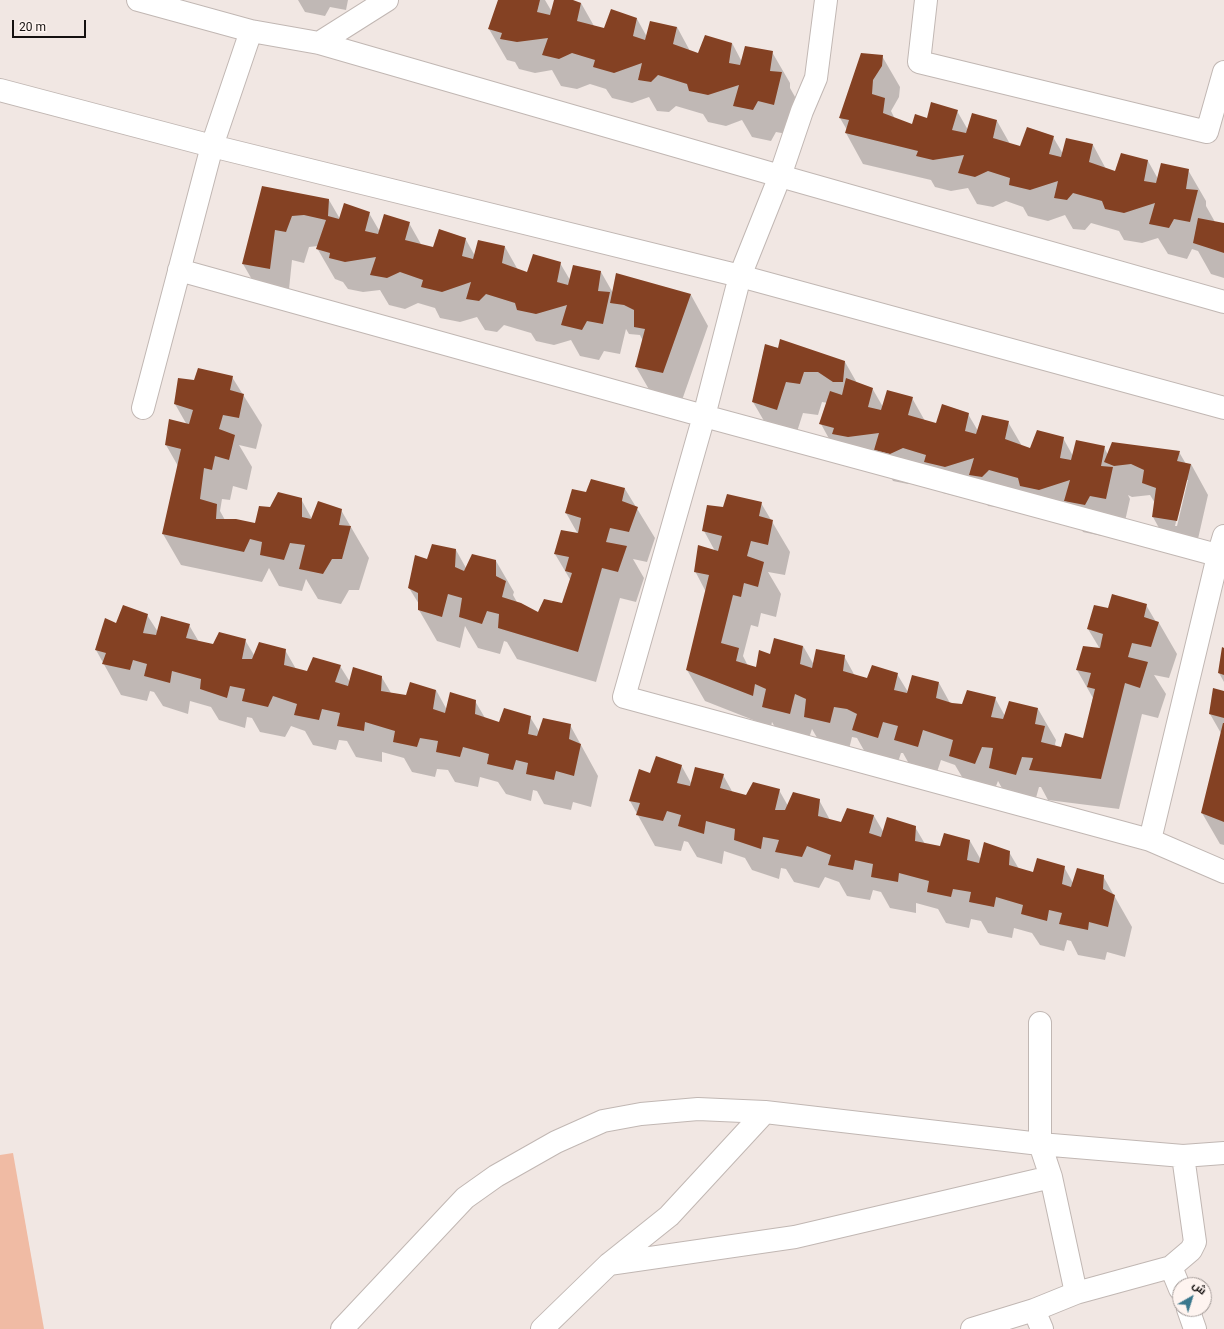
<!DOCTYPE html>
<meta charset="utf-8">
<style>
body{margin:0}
#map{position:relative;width:1224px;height:1329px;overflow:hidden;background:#f1e7e3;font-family:Roboto,Cairo,sans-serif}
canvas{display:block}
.north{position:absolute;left:1172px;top:1277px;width:40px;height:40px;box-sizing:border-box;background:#fef4f0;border:1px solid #a19996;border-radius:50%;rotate:39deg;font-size:11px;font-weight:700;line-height:16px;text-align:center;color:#151110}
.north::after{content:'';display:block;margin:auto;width:14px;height:18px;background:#39778d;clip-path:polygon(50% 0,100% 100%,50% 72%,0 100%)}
.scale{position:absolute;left:12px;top:20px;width:74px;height:18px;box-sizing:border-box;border:2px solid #151110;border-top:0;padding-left:5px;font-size:12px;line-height:14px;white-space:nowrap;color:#151110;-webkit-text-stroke:3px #fef4f0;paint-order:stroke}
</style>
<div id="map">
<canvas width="1224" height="1329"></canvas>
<div class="north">ش</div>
<div class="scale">20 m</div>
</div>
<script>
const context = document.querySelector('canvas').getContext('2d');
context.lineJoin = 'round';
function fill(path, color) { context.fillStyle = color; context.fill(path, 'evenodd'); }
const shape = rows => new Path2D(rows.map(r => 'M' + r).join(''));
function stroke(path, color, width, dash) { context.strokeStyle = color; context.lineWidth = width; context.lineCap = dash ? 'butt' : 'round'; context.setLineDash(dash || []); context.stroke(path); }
fill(shape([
 [13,1153,44,1329,0,1329,0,1155]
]), '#f0bba4');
fill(shape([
 [298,0,348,0,346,10,330,7,325,16,305,12],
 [499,0,545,0,552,12,555,0,569,0,581,3,594,26,605,29,637,19,647,37,677,27,690,51,699,54,732,43,742,62,772,52,790,83,790,88,799,104,792,135,776,132,771,141,752,137,742,120,726,126,708,122,703,114,676,106,669,112,657,111,649,97,632,103,612,98,606,89,590,84,577,89,561,86,552,70,535,73,519,69,515,62,507,60,489,29],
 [882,56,900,87,899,97,891,111,895,119,912,125,928,119,957,111,968,130,997,121,1010,144,1021,147,1053,137,1063,154,1093,145,1106,169,1115,172,1122,154,1148,161,1158,179,1188,170,1206,201,1206,206,1215,222,1224,224,1224,278,1211,274,1198,251,1192,249,1187,259,1168,254,1158,238,1142,243,1124,240,1119,231,1091,223,1085,230,1073,229,1065,215,1048,221,1028,216,1023,207,1006,201,993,207,977,204,968,188,951,191,935,187,931,180,863,164,846,133,847,130,840,118],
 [263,187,329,200,340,219,369,213,380,232,409,223,422,246,433,249,465,238,475,256,505,247,518,270,528,273,560,263,570,280,601,272,613,293,617,274,691,295,708,326,681,403,654,398,636,367,643,341,640,335,629,334,626,329,620,354,604,351,599,360,580,356,571,340,554,345,536,341,531,333,504,325,497,332,485,330,477,317,460,322,440,318,435,308,418,303,405,309,389,305,380,290,363,292,348,289,343,282,335,279,317,248,318,246,309,247,304,263,292,260,288,299,261,295,243,264],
 [765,345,845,362,857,383,872,388,883,407,912,398,925,421,937,424,968,414,978,431,1008,422,1022,446,1031,449,1063,438,1073,456,1104,447,1108,455,1179,452,1186,464,1191,464,1208,495,1195,552,1170,548,1153,517,1155,503,1150,495,1132,497,1128,495,1130,499,1123,530,1108,526,1102,536,1083,532,1074,515,988,506,981,492,963,498,943,493,938,484,922,478,908,484,893,481,884,465,838,455,821,424,828,403,822,402,818,415,803,413,794,441,771,433,753,402],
 [1186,480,1188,480,1177,526,1175,526],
 [232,377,262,425,256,449,239,445,252,467,247,490,233,486,230,500,222,499,220,511,225,520,256,524,271,508,301,499,312,519,341,510,369,558,359,590,349,590,341,604,318,599,306,579,302,591,279,586,269,568,262,582,181,565,163,534,178,466,166,445,187,425,175,404,195,381],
 [625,489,655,538,647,562,633,559,644,578,636,602,620,598,596,682,517,659,507,642,504,641,500,654,478,648,465,626,460,648,437,641,419,610,419,604,409,588,427,561,456,550,466,568,496,561,514,592,513,595,518,604,539,614,562,604,571,581,555,554,578,534,566,513,587,493],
 [761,503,790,552,785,575,768,572,781,594,776,617,761,613,758,627,751,625,743,656,748,666,757,668,771,655,803,646,814,665,844,656,855,676,868,679,897,674,908,692,939,683,950,703,963,706,995,698,1005,716,1038,709,1056,740,1055,744,1056,747,1062,748,1084,739,1093,698,1077,670,1100,649,1088,629,1109,609,1146,605,1156,622,1159,623,1177,654,1169,678,1154,675,1166,694,1158,718,1142,714,1119,809,1048,800,1041,787,1039,787,1034,805,1008,799,998,781,993,794,968,787,955,765,941,760,935,778,913,771,903,753,901,753,896,768,870,761,857,738,852,737,848,753,823,748,812,729,807,744,781,738,772,722,771,727,705,701,687,670,706,592,695,571,715,551,704,531],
 [147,615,158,632,189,625,199,642,213,645,245,640,254,655,285,650,296,669,307,672,340,666,350,682,381,676,391,693,407,696,436,690,447,710,475,701,485,718,499,723,530,717,540,733,570,725,598,776,591,807,573,802,571,810,544,804,537,791,533,790,531,801,506,794,498,782,480,777,478,787,455,782,448,770,437,769,435,777,412,772,404,758,382,752,382,762,356,757,347,741,339,740,336,750,313,745,305,731,291,726,285,737,260,732,252,718,247,717,245,728,219,720,211,707,190,701,188,714,163,706,154,692,150,691,147,701,121,695,96,650,106,620,116,624],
 [1224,649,1224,682,1219,673],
 [1224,692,1224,845,1220,844,1202,813,1222,735,1210,714],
 [681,765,691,783,723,775,733,793,747,796,779,790,788,806,819,800,830,820,841,823,847,809,874,816,884,833,915,827,925,844,941,847,970,841,981,860,1009,852,1019,869,1033,873,1064,867,1073,883,1103,876,1132,927,1125,957,1107,952,1105,960,1078,955,1071,941,1067,940,1064,951,1040,945,1032,933,1014,928,1012,938,988,933,981,921,971,919,969,928,946,923,938,909,916,903,916,913,890,908,881,892,873,890,870,900,847,896,839,882,825,877,819,888,794,882,786,869,781,868,779,879,752,870,745,858,724,851,722,864,697,857,688,842,684,841,681,851,655,846,630,801,650,774]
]), '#0003');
fill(shape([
 [498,0,540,0,537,12,550,15,554,0,573,0,581,3,577,21,604,28,611,9,637,18,633,36,645,40,650,21,677,27,673,44,698,53,705,35,732,43,729,63,740,65,745,46,773,51,770,71,782,72,774,105,758,101,753,110,733,106,739,85,708,95,689,91,687,84,658,75,651,82,638,80,642,63,614,73,593,67,595,60,572,53,559,59,542,55,548,38,517,42,500,39,502,33,488,29],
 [861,53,883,55,882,66,873,80,872,94,885,98,883,113,912,124,915,114,927,118,931,102,958,110,952,130,966,133,972,113,997,120,993,138,1020,146,1027,127,1054,136,1049,154,1061,157,1066,138,1093,144,1089,162,1115,171,1121,153,1148,160,1144,181,1156,183,1161,163,1189,169,1186,189,1198,190,1190,222,1174,219,1169,228,1149,224,1155,203,1124,213,1105,209,1102,201,1073,193,1067,200,1054,198,1058,181,1030,190,1009,185,1010,178,988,171,975,177,958,173,964,155,933,160,916,156,918,151,845,133,849,120,839,118],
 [262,186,329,199,328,216,339,219,344,203,370,212,365,231,378,234,384,214,410,222,405,240,433,247,439,229,466,238,462,256,473,259,478,240,505,246,502,263,527,272,533,254,561,262,557,282,568,285,573,265,601,271,598,291,610,292,603,324,587,321,582,330,561,325,567,305,536,314,517,310,515,303,486,294,479,301,466,299,471,282,442,292,421,287,423,280,400,272,387,278,370,275,376,257,345,262,329,258,330,253,316,249,326,220,304,215,292,216,286,232,275,230,270,269,242,264],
 [1198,218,1224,223,1224,253,1193,243],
 [616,273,691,294,663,373,635,367,645,329,634,327,634,310,624,305,610,303],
 [780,339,845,361,843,382,833,382,818,372,804,372,800,384,786,382,777,410,752,402,765,344,778,348],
 [198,368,233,376,230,390,244,394,239,418,223,415,219,429,235,435,229,460,215,456,212,470,204,468,200,499,217,504,216,519,236,519,255,523,259,506,270,507,278,492,302,498,302,517,311,519,318,501,342,509,339,525,351,526,342,559,332,559,323,574,299,569,305,545,290,543,284,560,260,555,262,542,250,539,244,552,162,534,181,449,165,445,169,419,189,424,193,410,174,404,178,378,194,380],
 [846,378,873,388,868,407,881,410,887,390,913,397,908,415,936,423,942,404,969,413,965,431,976,434,982,415,1009,421,1005,439,1030,448,1037,430,1064,437,1060,458,1071,460,1076,440,1105,446,1101,466,1113,467,1106,499,1090,496,1085,505,1064,501,1070,480,1039,490,1020,486,1018,478,989,470,982,477,969,475,974,458,945,467,924,462,926,455,903,448,890,454,874,450,879,433,848,437,832,434,834,428,819,424,830,391,842,395],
 [1112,442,1180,451,1177,461,1191,464,1177,521,1152,517,1156,488,1142,483,1144,470,1131,464,1114,466,1104,462],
 [591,479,625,488,622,501,638,507,629,532,610,528,606,542,627,546,618,572,602,568,578,652,498,628,499,614,487,611,482,624,459,617,462,598,448,594,442,617,418,610,418,593,408,588,415,555,427,559,432,544,456,549,455,567,464,571,472,554,496,560,496,576,506,581,502,597,521,603,538,612,544,599,562,603,572,573,565,571,569,557,554,554,561,530,578,533,581,518,565,513,572,489,586,492],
 [727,494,762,502,759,516,773,520,768,545,751,541,747,556,764,562,758,587,744,583,741,597,733,595,721,643,739,648,736,661,756,667,759,650,770,654,774,638,803,646,800,664,812,668,816,649,845,655,843,671,867,678,872,665,898,673,894,690,907,693,912,675,939,682,936,698,952,703,962,704,967,690,996,697,991,717,1003,719,1009,701,1038,708,1035,724,1045,726,1041,742,1061,747,1065,733,1083,738,1095,689,1087,687,1091,673,1076,670,1083,646,1100,648,1103,634,1087,629,1094,605,1108,608,1112,594,1147,604,1144,617,1159,622,1151,647,1132,643,1128,657,1148,662,1140,688,1125,683,1101,779,1029,770,1033,758,1022,757,1016,775,989,768,993,748,982,747,975,764,949,756,953,740,923,730,918,747,894,740,898,726,883,722,878,738,852,730,857,714,847,709,834,707,830,723,804,717,806,699,795,694,790,714,762,707,766,689,755,684,753,696,686,670,709,575,694,572,698,545,718,551,722,536,702,531,707,505,723,507],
 [123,605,148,614,143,633,156,635,161,616,190,624,186,638,213,644,219,632,246,639,242,659,252,659,259,642,286,649,284,665,307,671,313,657,341,665,335,682,348,686,353,667,382,676,381,691,406,695,410,682,436,690,433,709,445,713,450,692,476,700,475,714,499,722,504,708,531,716,528,734,537,736,543,718,571,724,569,739,581,744,574,776,556,771,554,780,526,774,528,763,516,760,513,770,487,764,489,754,463,747,460,757,436,752,438,741,420,738,417,747,393,742,395,731,365,722,364,731,337,726,340,713,322,709,319,720,294,715,297,704,273,696,268,707,242,701,245,689,230,686,227,698,200,689,201,679,172,671,170,683,144,676,147,664,133,660,130,670,102,664,106,653,95,650,105,618,116,623],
 [1222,647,1224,648,1224,675,1218,673],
 [1213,688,1224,691,1224,718,1209,714],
 [1223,723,1224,723,1224,822,1201,813],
 [656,756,682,765,677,783,690,786,695,767,724,774,720,788,746,795,753,782,780,789,775,810,785,810,793,792,820,799,818,816,841,822,847,808,874,815,869,833,881,837,887,817,916,826,915,841,940,846,944,833,970,840,967,860,979,863,984,842,1010,851,1009,865,1033,872,1037,858,1065,866,1062,884,1071,887,1077,868,1104,875,1103,889,1115,895,1108,927,1089,922,1088,930,1059,924,1062,913,1049,910,1047,921,1021,914,1023,905,996,897,994,907,969,902,971,892,953,889,951,897,927,892,929,881,899,873,898,882,871,877,873,864,855,860,853,870,828,865,831,855,807,846,802,857,775,852,779,840,763,837,761,849,734,840,735,829,706,821,704,834,678,826,681,815,667,811,663,821,636,815,640,803,629,801,639,769,650,773]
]), '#844123');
const minor = shape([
 [138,0,251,31,319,43,780,176,1224,302],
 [826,0,816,78,802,111,780,176,740,276,704,416,624,697,1150,840,1224,872],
 [926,0,919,62,1207,132,1224,72],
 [319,43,387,0],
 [0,90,212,146,740,276,1224,408],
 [179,270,704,416,1224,557],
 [143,408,212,146,251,31],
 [1150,840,1218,556,1224,536],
 [1040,1023,1040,1144,1051,1177,1076,1293],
 [609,1264,795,1237,1051,1177],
 [1171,1267,1191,1250,1195,1242,1183,1156],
 [1188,1309,1195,1329],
 [1034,1310,1042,1329],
 [342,1329,465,1198,496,1176,556,1142,603,1121,641,1114,698,1109,765,1112,1040,1144,1183,1156,1224,1153],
 [542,1329,609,1264,669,1216,765,1112],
 [972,1329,1034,1310,1076,1293,1171,1267,1180,1289]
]);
stroke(minor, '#c1b7b3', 24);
stroke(minor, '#fff', 22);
</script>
